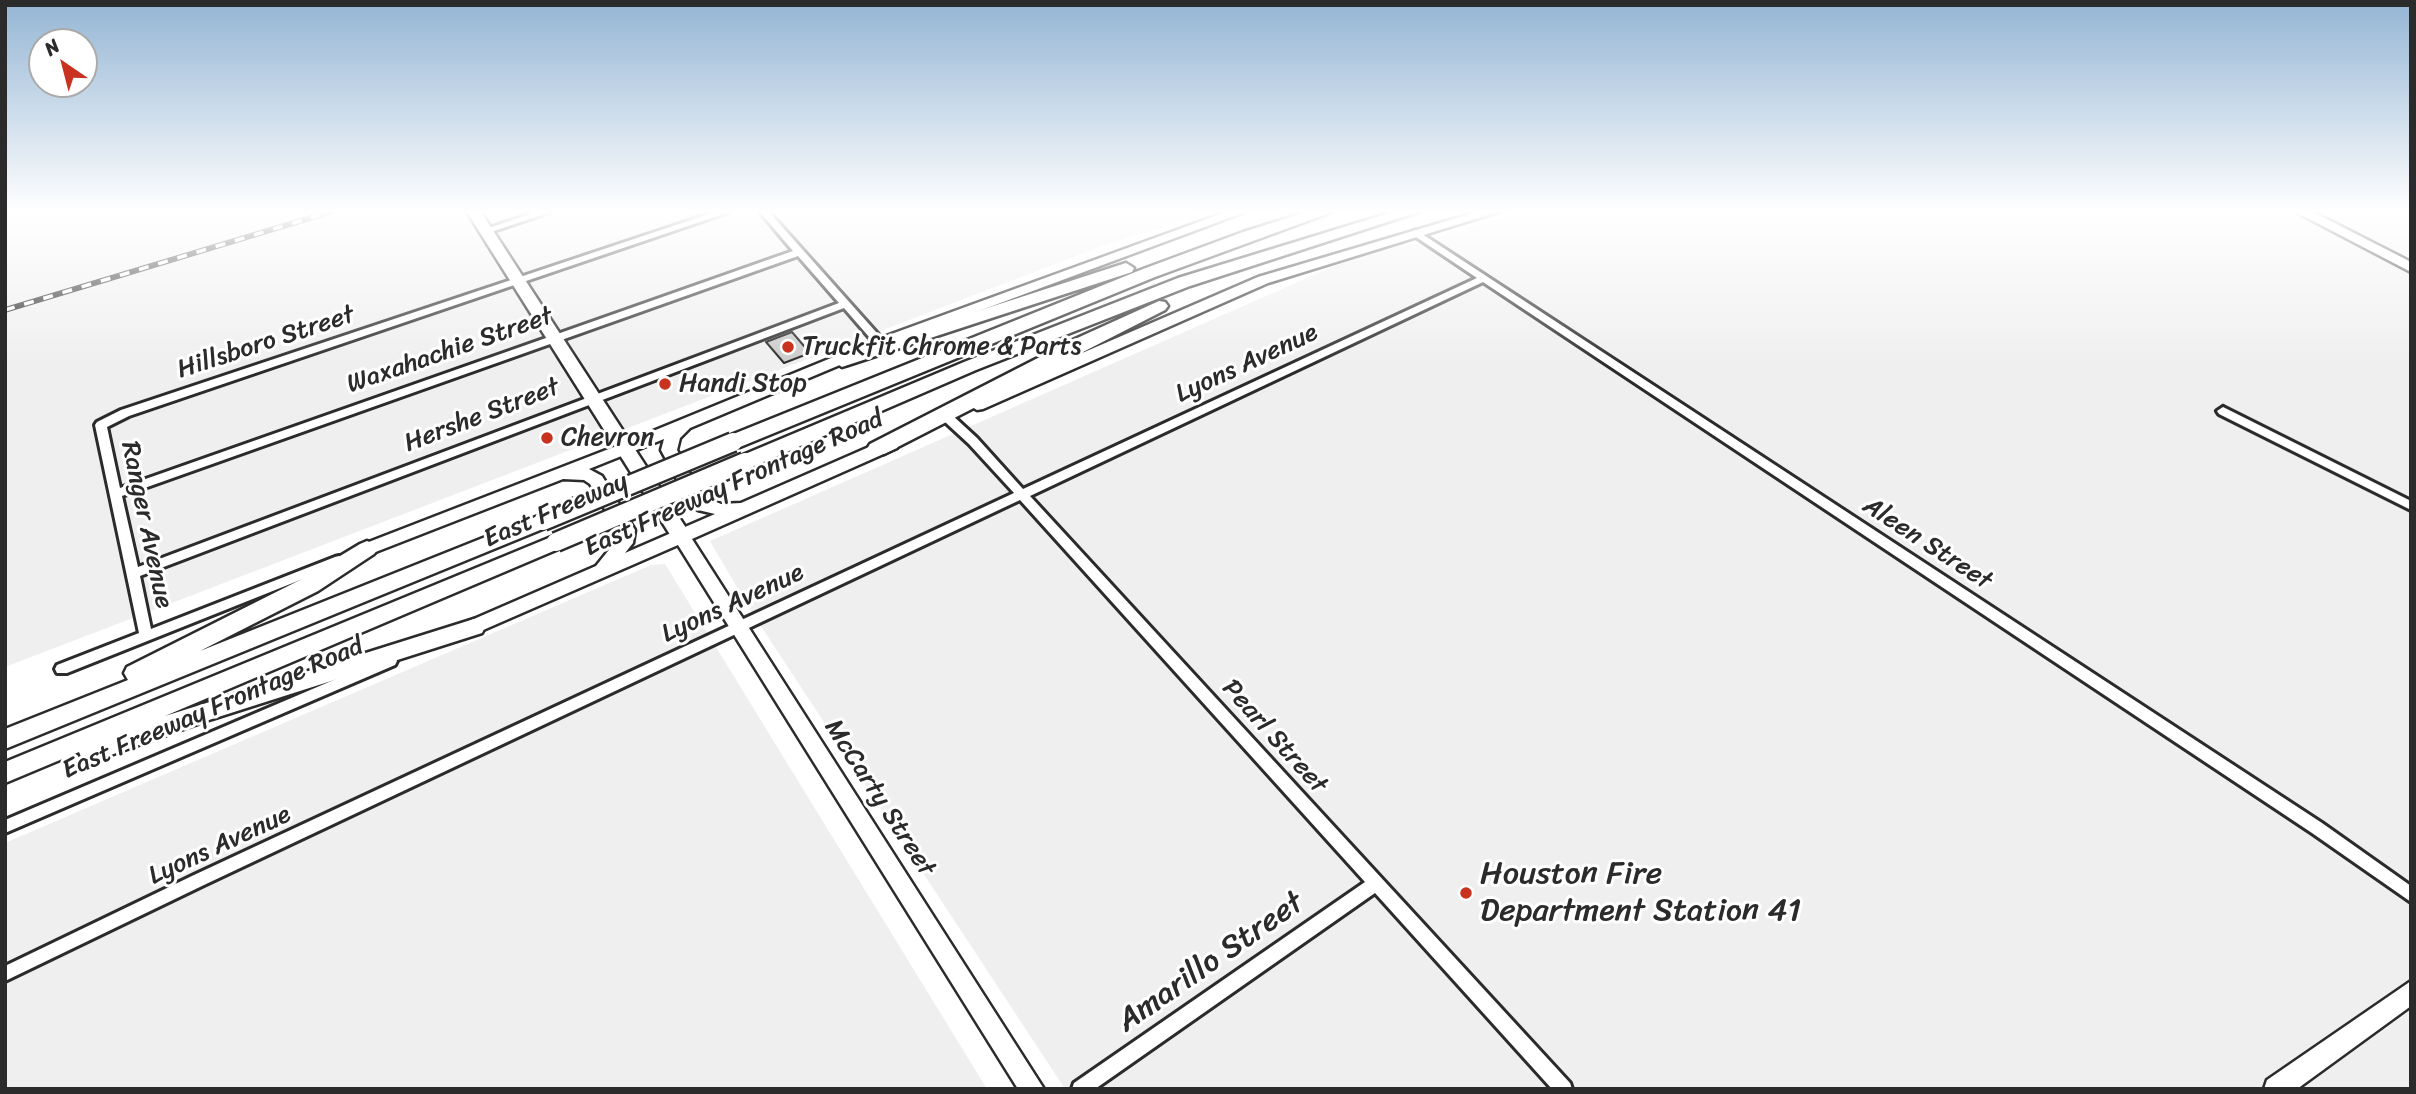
<!DOCTYPE html>
<style>
body{margin:0}
#map{position:relative;width:2416px;height:1094px;overflow:hidden;background:#fff;font-family:Sriracha,sans-serif}
canvas{display:block}
.frame{position:absolute;inset:0;border:7px solid #2b2b2b;pointer-events:none}
.north{position:absolute;left:28px;top:28px;width:70px;height:70px;box-sizing:border-box;background:#fff;border:2px solid #aaa;border-radius:50%;rotate:325deg;font-size:19px;font-weight:700;line-height:28px;text-align:center;color:#2b2b2b}
.north::after{content:'';display:block;margin:auto;width:24px;height:32px;background:#c8321e;clip-path:polygon(50% 0,100% 100%,50% 72%,0 100%)}
</style>
<div id="map">
<canvas width="2416" height="1094"></canvas>
<div class="frame"></div>
<div class="north">N</div>
</div>
<script>
const context = document.querySelector('canvas').getContext('2d');
context.lineJoin = 'round';
function fill(path, color) { context.fillStyle = color; context.fill(path, 'evenodd'); }
const shape = rows => new Path2D(rows.map(r => 'M' + r).join(''));
function stroke(path, color, width, dash) { context.strokeStyle = color; context.lineWidth = width; context.lineCap = dash ? 'butt' : 'round'; context.setLineDash(dash || []); context.stroke(path); }
function drawText(font, color, halo, rows, align = 'center') {
  context.font = font + ' Sriracha,sans-serif'; context.lineWidth = 6; context.setLineDash([]); context.textBaseline = 'middle'; context.strokeStyle = halo; context.fillStyle = color; for (const [text, x, y, turn = 0] of rows) {
    context.save(); context.translate(x, y); context.rotate((+turn || 0) * Math.PI / 180); context.textAlign = isNaN(turn) ? turn : align; if (halo) context.strokeText(text, 0, 0); context.fillText(text, 0, 0); context.restore();
  }
}
fill(shape([
 [5,212,1211,212,1102,246,5,667],
 [1523,212,2411,212,2411,1089,1065,1089,749,608,710,541,1334,266,1396,245,1417,243],
 [665,564,987,1089,5,1089,5,843,651,565]
]), '#efefef');
const building = shape([
 [792,332,810,353,784,363,766,342,792,332]
]);
fill(building, '#cbcbcb');
stroke(building, '#2b2b2b', 2);
const street = shape([
 [536,212,550,212,488,233,482,233,480,231,536,212],
 [715,212,729,212,129,416,107,427,120,488,793,251,760,212,769,212,884,341,884,345,876,345,844,308,140,576,151,629,335,557,339,556,345,560,343,563,67,673,57,673,55,669,57,665,139,633,95,425,97,422,121,410,715,212],
 [798,256,839,303,138,567,122,496,798,256],
 [1416,230,2322,823,2411,886,2411,902,2312,833,1483,282,1030,496,1570,1083,1572,1089,1552,1089,1375,893,1095,1089,1072,1089,1074,1083,1365,882,1020,500,204,885,5,981,5,966,194,875,1014,493,969,444,944,421,942,418,944,415,952,415,977,438,1023,489,1477,278,1413,235,1413,231,1416,230],
 [2223,407,2411,501,2411,510,2219,414,2217,411,2223,407],
 [390,656,395,657,397,661,395,665,5,833,5,820,390,656]
]);
const secondary = shape([
 [1226,212,1245,212,885,346,690,428,680,438,677,450,702,496,721,504,741,503,885,440,897,440,899,444,897,448,692,539,1044,1089,1018,1089,678,545,474,634,467,632,465,627,467,622,596,566,616,541,617,530,590,484,584,480,563,479,373,553,361,553,358,549,361,545,619,445,875,340,1226,212],
 [664,439,661,450,690,504,698,510,715,514,625,553,633,543,635,530,602,476,589,469,664,439],
 [1477,212,1498,212,1268,283,983,409,977,410,969,405,971,401,1258,277,1477,212],
 [2296,212,2313,212,2411,262,2411,272,2296,212],
 [2411,981,2411,1006,2297,1089,2264,1089,2267,1080,2411,981]
]);
const primary = shape([
 [467,212,481,212,688,531,691,536,688,541,674,541,467,212]
]);
const highway = shape([
 [1307,212,1332,212,1155,277,740,447,726,447,723,442,726,437,1143,269,1243,232,1307,212],
 [1393,212,1418,212,1190,286,976,370,752,467,745,469,735,462,738,457,964,362,1178,278,1393,212],
 [1126,263,1134,268,1132,272,848,365,842,367,833,361,836,357,1126,263],
 [1159,301,1165,302,1168,306,1165,310,884,454,870,454,867,449,870,444,1075,339,1159,301],
 [543,514,550,516,553,521,550,526,5,749,5,729,128,680,124,673,127,667,302,579,360,544,367,541,374,544,378,549,374,554,318,591,200,651,543,514],
 [556,535,563,537,566,542,563,547,165,716,474,619,482,621,485,627,482,633,212,719,91,762,82,759,79,752,5,783,5,762,556,535]
]);
stroke(street, '#2b2b2b', 6);
stroke(secondary, '#2b2b2b', 5);
stroke(primary, '#2b2b2b', 5);
stroke(highway, '#2b2b2b', 5);
fill(street, '#fff');
fill(secondary, '#fff');
fill(primary, '#fff');
fill(highway, '#fff');
const rail = shape([
 [5,310,330,212]
]);
stroke(rail, '#2b2b2b', 6);
stroke(rail, '#fff', 3.5, [10]);
const highwayBridge = shape([
 [543,521,733,442],
 [556,542,745,462]
]);
stroke(highwayBridge, '#2b2b2b', 23, []);
stroke(highwayBridge, '#fff', 18);
const sky = context.createLinearGradient(0, 0, 0, 365);
sky.addColorStop(0, '#94b5d4');
sky.addColorStop(0.58, '#fff');
sky.addColorStop(1, '#ffffff00');
context.fillStyle = sky;
context.fillRect(0, 0, 2416, 365);
for (const [x, y, r, color] of [
 [788,347,7,"#c8321e"],
 [665,384,7,"#c8321e"],
 [547,438,7,"#c8321e"],
 [1466,893,7,"#c8321e"]
]) { const dot = new Path2D(); dot.arc(x, y, r, 0, 2 * Math.PI); context.fillStyle = color; context.fill(dot); stroke(dot, '#fff', 2.5); }
drawText('26px', '#2b2b2b', '#fff', [
 ["Hillsboro Street",266,343,-18],
 ["Waxahachie Street",450,351,-19],
 ["Lyons Avenue",1247,364,-25],
 ["Hershe Street",482,416,-21],
 ["East Freeway Frontage Road",734,484,-24],
 ["East Freeway",556,511,-23],
 ["Ranger Avenue",146,525,78],
 ["Aleen Street",1927,544,33],
 ["Lyons Avenue",733,604,-25],
 ["East Freeway Frontage Road",213,709,-23],
 ["Pearl Street",1274,737,48],
 ["McCarty Street",879,798,57],
 ["Lyons Avenue",220,846,-25]
]);
drawText('26px', '#2b2b2b', '#fff', [
 ["Truckfit Chrome & Parts",802,347],
 ["Handi Stop",679,384],
 ["Chevron",561,438]
], 'left');
drawText('32px', '#2b2b2b', '#fff', [
 ["Houston Fire",1480,875],
 ["Department Station 41",1480,912]
], 'left');
drawText('32px', '#2b2b2b', '#fff', [
 ["Amarillo Street",1211,963,-35]
]);
</script>
